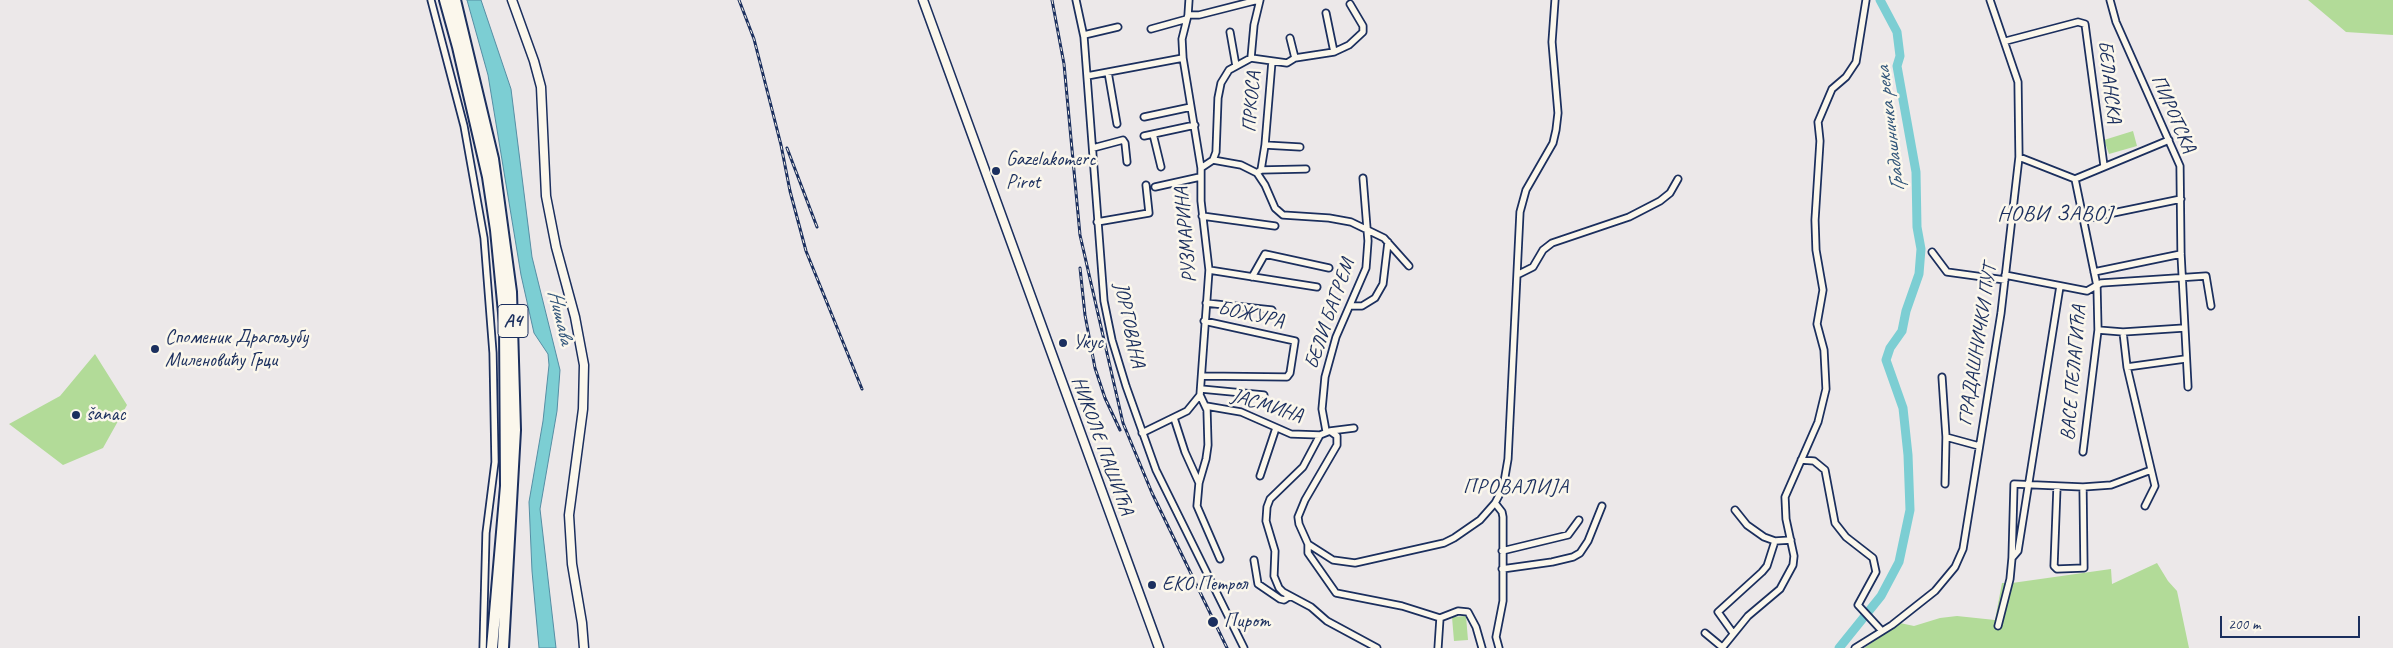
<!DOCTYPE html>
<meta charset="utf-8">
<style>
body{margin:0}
#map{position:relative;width:2393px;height:648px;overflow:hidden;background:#ece8e9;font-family:Caveat,sans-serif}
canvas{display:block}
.scale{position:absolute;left:2220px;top:616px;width:140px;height:22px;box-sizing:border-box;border:2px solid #1b2f5e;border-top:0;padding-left:6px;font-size:15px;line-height:18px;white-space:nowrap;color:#1b2f5e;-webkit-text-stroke:4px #fbf7ec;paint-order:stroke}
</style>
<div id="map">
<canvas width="2393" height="648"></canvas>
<div class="scale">200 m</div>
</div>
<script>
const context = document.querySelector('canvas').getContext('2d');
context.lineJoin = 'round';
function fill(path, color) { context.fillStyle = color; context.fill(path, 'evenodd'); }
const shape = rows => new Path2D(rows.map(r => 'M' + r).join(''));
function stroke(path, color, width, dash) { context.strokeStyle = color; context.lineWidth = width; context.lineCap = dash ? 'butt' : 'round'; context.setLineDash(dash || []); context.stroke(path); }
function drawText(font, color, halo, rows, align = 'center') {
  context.font = font + ' Caveat,sans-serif'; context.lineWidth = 5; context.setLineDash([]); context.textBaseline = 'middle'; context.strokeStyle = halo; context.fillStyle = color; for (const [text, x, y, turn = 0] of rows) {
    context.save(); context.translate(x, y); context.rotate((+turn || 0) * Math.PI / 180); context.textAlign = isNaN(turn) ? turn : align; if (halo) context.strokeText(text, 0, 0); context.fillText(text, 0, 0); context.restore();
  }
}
fill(shape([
 [2308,0,2393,0,2393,35,2346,32],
 [2133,131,2137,146,2109,154,2104,140],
 [95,354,127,405,103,448,63,465,9,424,60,396],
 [2157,563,2168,581,2177,591,2189,648,1864,648,1900,623,1914,626,1940,618,1957,616,1995,620,2002,583,2012,583,2111,569,2112,584],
 [1466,616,1468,640,1454,641,1452,617]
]), '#b2db98');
const water = shape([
 [467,0,481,0,511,89,532,257,560,370,557,411,540,509,556,648,539,648,532,571,529,502,543,421,549,365,548,354,534,333,521,275,488,75,467,0]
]);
fill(water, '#7cced3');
stroke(water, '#558ea4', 1);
stroke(shape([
 [1839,648,1881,596,1899,562,1910,510,1908,455,1903,408,1886,360,1890,348,1902,331,1906,311,1919,274,1921,249,1917,227,1916,172,1897,66,1900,56,1897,32,1880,0]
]), '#7cced3', 9);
const street = shape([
 [431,0,464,126,484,238,493,353,495,462,486,533,483,648],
 [1076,0,1084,37,1104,301,1112,340,1126,386,1156,470,1244,648],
 [1189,0,1188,15,1182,39,1183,58,1201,168],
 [2110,0,2116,22,2180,166,2181,254,2188,387],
 [1188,15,1199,15,1258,0],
 [1151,29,1187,19],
 [1230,32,1236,66],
 [1084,35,1118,27],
 [1290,38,1295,58],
 [2006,41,2078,22,2085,24,2104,166],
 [1334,52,1349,45,1363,32,1363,26,1350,4],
 [1251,58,1287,63,1295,58,1334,52,1326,13],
 [1108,72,1117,124],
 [1087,76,1183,58],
 [1144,117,1191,107],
 [1153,134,1161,167],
 [1144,136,1195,125],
 [1265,145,1300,147],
 [1093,148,1123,140,1125,143,1127,162],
 [2019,157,2075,179,2169,140],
 [1213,160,1241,165,1257,173,1265,185,1275,208,1283,215,1329,218,1351,222,1384,238,1409,266],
 [1261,170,1306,169],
 [1257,173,1261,170,1265,145,1272,61],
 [2075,179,2097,286,2098,330,2083,452],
 [1155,187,1200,177],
 [1202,216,1275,226],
 [2084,219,2181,199],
 [1097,222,1149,213,1146,185],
 [1932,252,1947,272,2005,280],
 [1209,270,1317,287],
 [2094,272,2181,254],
 [1517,275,1533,267,1543,250,1552,243,1629,217,1660,201,1670,193,1678,179],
 [2005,275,2087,291,2101,283,2206,276,2211,306],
 [1252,277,1265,254,1329,268],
 [1206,303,1272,310],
 [1351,306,1362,306,1375,298,1383,284,1388,242],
 [2098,330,2123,332,2184,328],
 [2123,332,2127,367,2155,486,2145,506],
 [2127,367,2185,359],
 [1202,376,1287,377,1290,373,1295,341,1204,321],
 [1942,377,1946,437,1945,484],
 [1201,389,1264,395],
 [1200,395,1207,410,1208,445,1206,459,1199,483,1197,506,1220,559],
 [1206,406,1241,412,1291,434,1320,435],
 [1174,418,1185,452,1199,483],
 [1326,431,1322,409,1325,377,1336,337,1366,268,1368,241,1363,178],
 [1330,431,1354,428],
 [1142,433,1187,411,1200,395,1209,270,1201,201,1201,168,1213,160,1216,152,1218,98,1221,83,1229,70,1251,58,1254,25,1260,0],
 [1946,437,1979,446],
 [1801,460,1814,461,1825,470,1835,523,1846,537,1873,558,1876,572,1858,605,1882,631],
 [1260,476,1276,428],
 [2057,487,2054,566,2057,569,2084,568,2083,487],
 [1495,503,1502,512,1503,517,1503,601,1496,637,1499,648],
 [1735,510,1747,525,1764,537,1775,541,1791,540],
 [1308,544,1308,553,1336,593,1402,606,1440,618,1438,648],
 [1502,551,1568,535,1579,520],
 [2012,558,2014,484,2083,487,2111,485,2151,470],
 [1254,560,1258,584,1280,599,1284,600,1290,596],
 [1502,569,1552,562,1573,557,1580,553,1588,541,1602,506],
 [1440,618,1458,611,1468,612,1476,627,1482,648],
 [1998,626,2010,579,2012,558,2018,551,2060,286],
 [1705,633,1722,647],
 [1733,633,1718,612,1762,572,1767,566,1775,541],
 [1377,648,1327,621,1311,607,1283,592,1279,588,1274,576,1275,551,1266,521,1267,507,1270,499,1303,467,1320,435,1330,431,1337,436,1337,445,1305,500,1298,517,1299,524,1308,544,1333,560,1355,563,1444,543,1454,538,1480,520,1495,503,1503,488,1508,459,1520,212,1526,190,1553,143,1556,130,1558,113,1552,42,1555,0],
 [1722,648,1748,616,1780,589,1793,565,1794,556,1786,519,1785,497,1818,422,1826,389,1824,350,1817,324,1823,290,1816,250,1815,220,1820,141,1818,122,1832,89,1846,77,1856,62,1866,0],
 [1855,648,1892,625,1935,591,1955,567,1963,549,2001,313,2019,157,2018,82,1990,0]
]);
const secondary = shape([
 [512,0,534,61,541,87,546,196,556,247,575,317,584,365,583,409,569,515,572,564,582,623,584,648],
 [923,0,1159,648]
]);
const highway = shape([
 [445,0,458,47,488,177,496,230,505,323,506,486,492,648],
 [455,0,493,159,511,292,515,430,503,648]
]);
stroke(street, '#1b2f5e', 9);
stroke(secondary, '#1b2f5e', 11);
stroke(highway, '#1b2f5e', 14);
stroke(street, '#fbf7ec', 5.5);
stroke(secondary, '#fbf7ec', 8);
stroke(highway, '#fbf7ec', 10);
const rail = shape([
 [739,0,754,39,781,145,790,191,806,251,862,389],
 [1052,0,1064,64,1080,235,1123,423,1152,493,1227,648],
 [787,148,817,227],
 [1080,268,1085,315,1095,368,1105,398,1120,430]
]);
stroke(rail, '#1b2f5e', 3);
stroke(rail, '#fbf7ec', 1, [4]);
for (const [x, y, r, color] of [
 [996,171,5,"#1b2f5e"],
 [1063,343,5,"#1b2f5e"],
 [155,349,5,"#1b2f5e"],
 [76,415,5,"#1b2f5e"],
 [1152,585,5,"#1b2f5e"],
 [1213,622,6,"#1b2f5e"]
]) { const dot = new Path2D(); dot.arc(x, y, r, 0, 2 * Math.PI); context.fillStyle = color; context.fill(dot); stroke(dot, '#fbf7ec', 2); }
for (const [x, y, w] of [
 [513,321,30]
]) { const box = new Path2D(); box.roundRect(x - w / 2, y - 16.5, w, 33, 4); context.fillStyle = '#fbf7ec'; context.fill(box); stroke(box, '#1b2f5e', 1); }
drawText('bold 19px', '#1b2f5e', null, [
 ["A4",513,321]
]);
drawText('20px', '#1b2f5e', '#fbf7ec', [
 ["БЕЛАНСКА",2109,82,83],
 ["ПРКОСА",1252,102,-86],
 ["ПИРОТСКА",2173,114,66],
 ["РУЗМАРИНА",1186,235,-95],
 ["БЕЛИ БАГРЕМ",1330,314,-71],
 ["БОЖУРА",1251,315,12],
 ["ЈОРГОВАНА",1129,325,78],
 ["ГРАДАШНИЧКИ ПУТ",1978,345,-81],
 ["ВАСЕ ПЕЛАГИЋА",2074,373,-85],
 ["ЈАСМИНА",1267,406,17],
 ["НИКОЛЕ ПАШИЋА",1102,446,70]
]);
drawText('20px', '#1b2f5e', '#fbf7ec', [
 ["Gazelakomerc",1006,160],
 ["Pirot",1006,183],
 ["Споменик Драгољубу",165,338],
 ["Миленовићу Грци",165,361],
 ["Укус",1073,343],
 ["šanac",86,415],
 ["ЕКО Петрол",1162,585],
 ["Пирот",1224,622]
], 'left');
drawText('italic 21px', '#33577b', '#fbf7ec', [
 ["Градашничка река",1891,129,-97],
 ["Нишава",560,317,77]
]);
context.letterSpacing = '1px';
drawText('21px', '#1b2f5e', '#fbf7ec', [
 ["ПРОВАЛИЈА",1516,487]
]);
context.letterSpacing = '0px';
context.letterSpacing = '1px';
drawText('22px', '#1b2f5e', '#fbf7ec', [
 ["НОВИ ЗАВОЈ",2055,214]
]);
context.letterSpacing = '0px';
</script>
